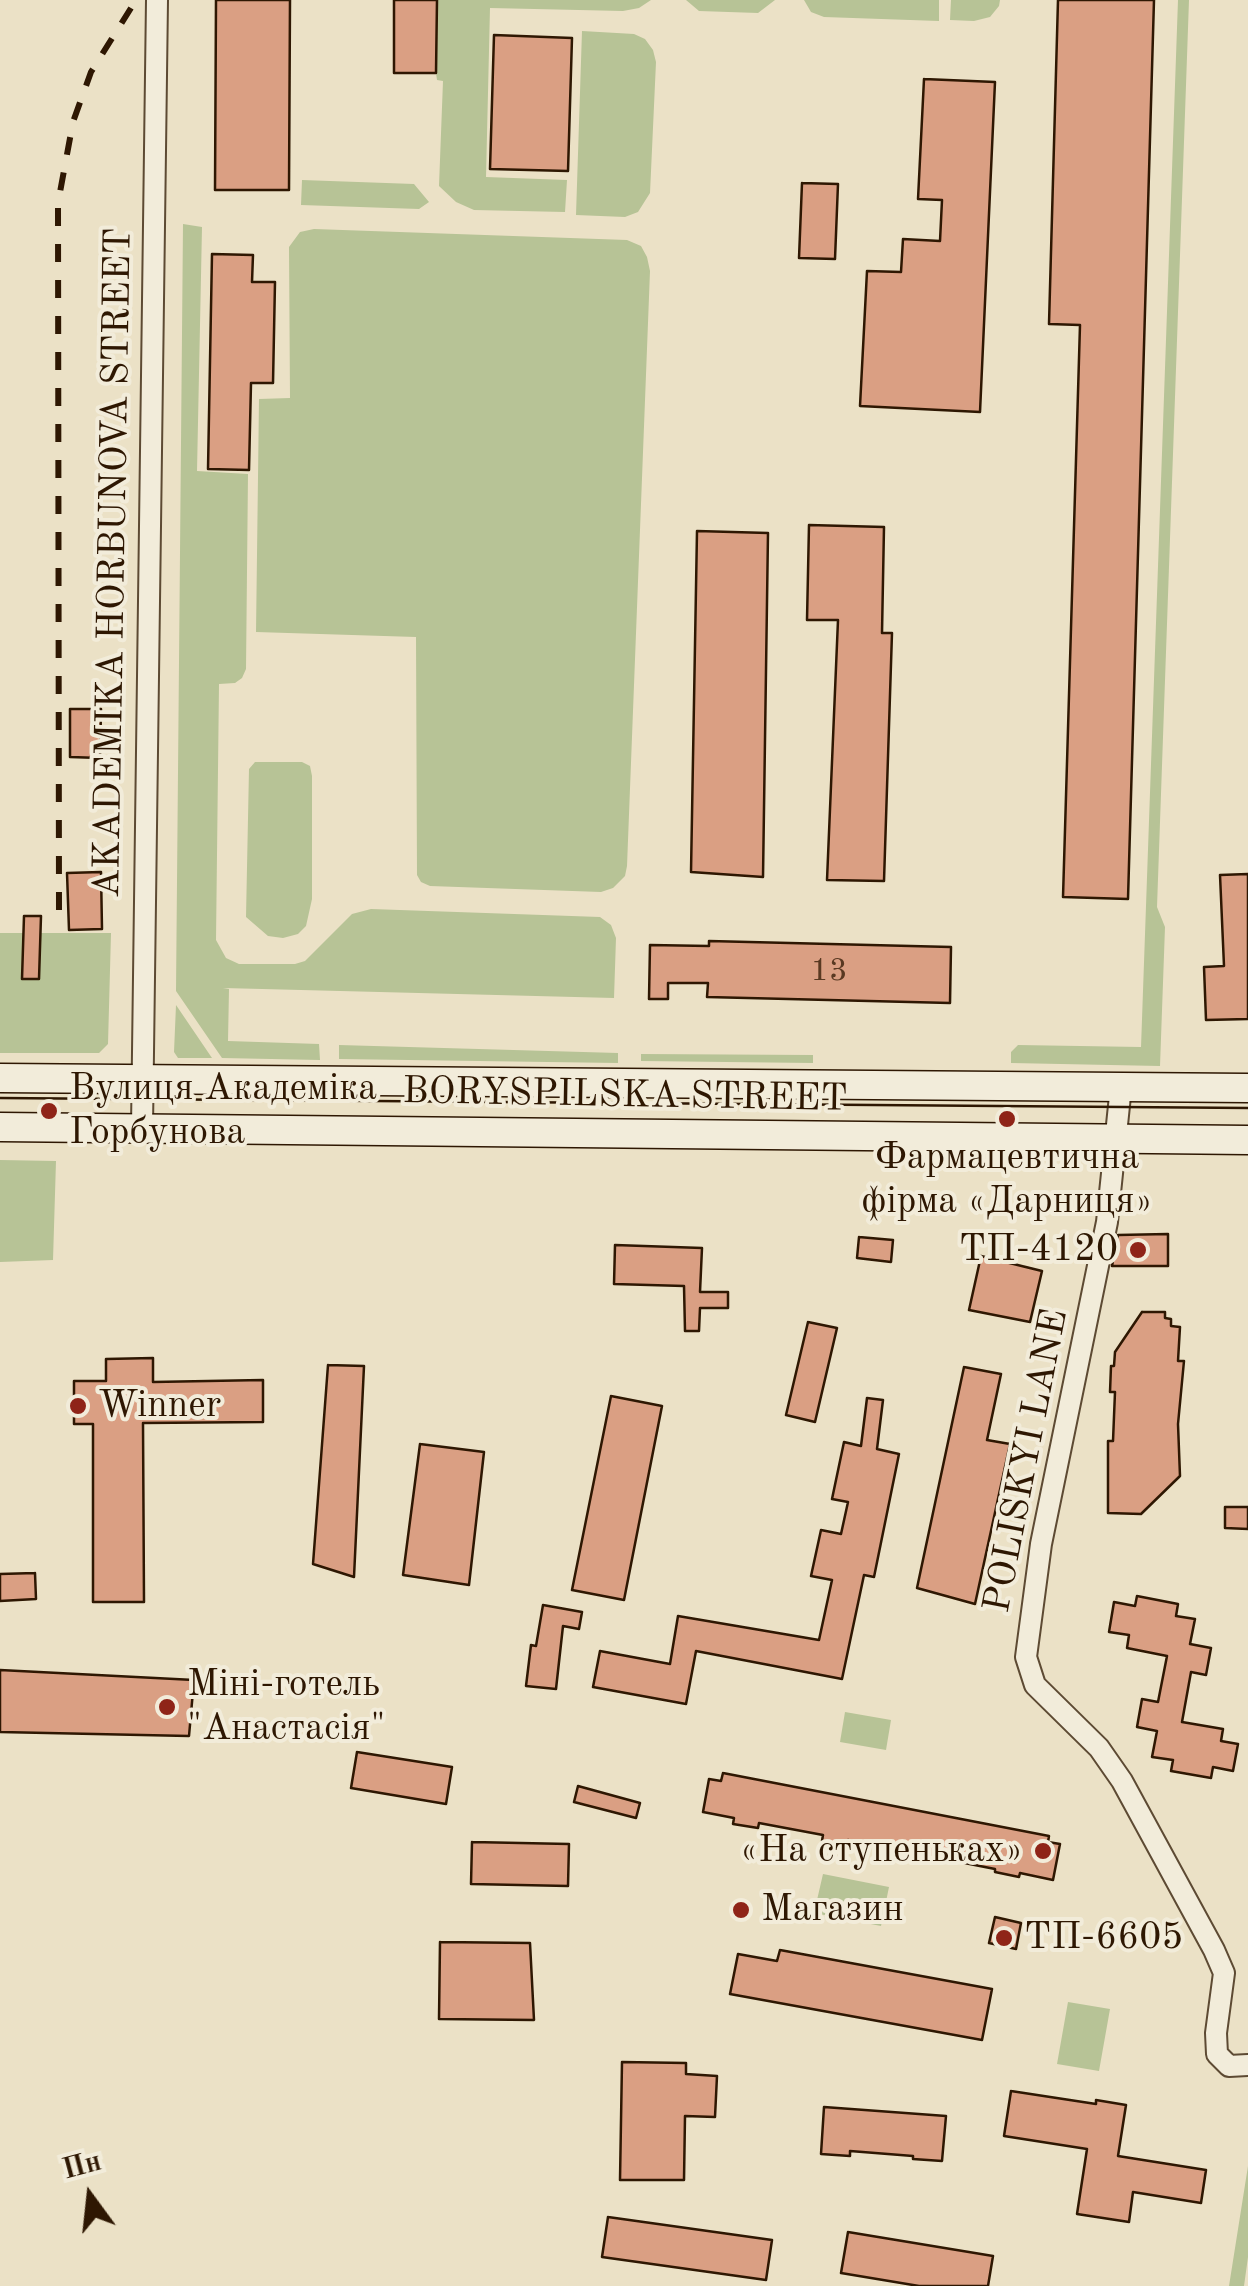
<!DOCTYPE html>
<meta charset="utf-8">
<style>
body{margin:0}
#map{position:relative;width:1248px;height:2286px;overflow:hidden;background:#ebe1c6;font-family:"Old Standard TT",serif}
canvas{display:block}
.north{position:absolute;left:40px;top:2146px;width:100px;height:100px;-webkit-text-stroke:8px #f2ecda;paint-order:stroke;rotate:345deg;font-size:28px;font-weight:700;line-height:40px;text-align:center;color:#2e1702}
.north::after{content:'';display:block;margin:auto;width:35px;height:45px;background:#2e1702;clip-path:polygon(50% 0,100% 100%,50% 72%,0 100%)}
</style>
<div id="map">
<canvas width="1248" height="2286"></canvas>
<div class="north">Пн</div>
</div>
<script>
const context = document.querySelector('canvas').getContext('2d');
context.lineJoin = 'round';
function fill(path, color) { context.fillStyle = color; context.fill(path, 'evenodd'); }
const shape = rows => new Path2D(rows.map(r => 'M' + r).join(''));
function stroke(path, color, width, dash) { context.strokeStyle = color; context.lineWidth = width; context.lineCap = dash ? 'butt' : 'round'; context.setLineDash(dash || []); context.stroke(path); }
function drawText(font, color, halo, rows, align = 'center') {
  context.font = font + ' "Old Standard TT",serif'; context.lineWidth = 8; context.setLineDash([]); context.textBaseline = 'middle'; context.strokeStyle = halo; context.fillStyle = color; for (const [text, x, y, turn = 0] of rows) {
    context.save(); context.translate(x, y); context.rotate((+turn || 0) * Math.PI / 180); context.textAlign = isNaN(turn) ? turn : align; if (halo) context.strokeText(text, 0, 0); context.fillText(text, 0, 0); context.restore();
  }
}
fill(shape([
 [437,0,651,0,639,8,623,11,490,8,486,177,567,180,565,212,474,210,456,202,439,186,443,81,437,80,436,73],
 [686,0,775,0,758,13,699,11],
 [804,0,939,0,939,21,824,17,811,12],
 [951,0,1000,0,999,6,990,17,974,21,950,20],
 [1178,0,1189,0,1157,907,1165,927,1160,1066,1011,1063,1011,1052,1018,1045,1141,1047],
 [582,31,634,34,645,39,653,50,656,62,650,193,638,212,625,217,576,215],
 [302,180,414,184,429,202,419,209,301,205],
 [183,224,202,227,197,471,248,474,246,669,242,678,235,683,219,684,216,940,226,958,239,964,295,964,305,961,352,914,371,909,600,917,611,925,616,938,614,998,223,988,229,989,228,1041,319,1044,320,1060,222,1058,176,991],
 [314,229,627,240,641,246,647,257,650,271,627,866,625,876,613,888,601,892,430,886,421,882,417,875,416,637,256,632,259,399,290,398,289,247,300,232],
 [255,762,302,762,310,766,312,776,312,899,306,926,298,934,283,938,268,936,246,917,249,769],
 [0,933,111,933,108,1044,99,1053,0,1053],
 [176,1005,212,1058,178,1058,174,1052],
 [339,1045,618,1053,618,1063,339,1059],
 [641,1054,813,1055,813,1063,641,1061],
 [0,1160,56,1161,53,1260,0,1262],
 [845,1712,891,1720,886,1750,840,1742],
 [823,1874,889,1887,881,1926,814,1913],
 [1068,2002,1110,2009,1099,2071,1057,2064],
 [1248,2166,1248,2257,1244,2286,1229,2286]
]), '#b7c396');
const building = shape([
 [216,0,290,0,289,190,215,190,216,0],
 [394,0,437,0,436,73,394,73,394,0],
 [1058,0,1154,0,1128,899,1063,897,1080,325,1049,324,1058,0],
 [494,35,572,38,568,171,490,169,494,35],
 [924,79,995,82,980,412,860,406,867,271,901,272,903,239,940,241,942,200,918,199,924,79],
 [802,183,838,184,835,259,799,258,802,183],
 [212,254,253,255,252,282,275,282,273,383,251,383,249,470,208,469,212,254],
 [809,525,884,527,882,633,892,633,884,881,827,880,838,620,807,620,809,525],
 [697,531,768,533,763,877,691,872,697,531],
 [70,709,101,709,100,758,70,757,70,709],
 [101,872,102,929,69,930,67,873,101,872],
 [1248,874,1248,1019,1206,1020,1204,967,1224,966,1220,875,1248,874],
 [24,916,41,916,39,979,22,979,24,916],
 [709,941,951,947,950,1003,707,997,708,983,668,983,668,999,649,999,650,945,709,946,709,941],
 [1168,1234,1168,1266,1112,1266,1118,1235,1168,1234],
 [859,1237,893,1240,891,1262,857,1258,859,1237],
 [615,1245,702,1248,700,1292,728,1292,728,1308,700,1308,699,1331,685,1331,684,1286,614,1284,615,1245],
 [981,1256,1042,1271,1030,1322,969,1310,981,1256],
 [1142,1312,1165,1312,1165,1318,1171,1319,1171,1326,1180,1327,1178,1361,1184,1361,1178,1424,1180,1476,1141,1514,1108,1513,1108,1441,1113,1441,1115,1392,1110,1392,1111,1366,1114,1366,1115,1352,1142,1312],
 [808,1322,837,1328,815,1422,786,1415,808,1322],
 [153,1358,153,1382,263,1380,263,1422,143,1423,144,1602,93,1602,93,1424,74,1424,74,1381,106,1381,106,1359,153,1358],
 [328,1365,364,1366,354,1577,313,1564,328,1365],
 [964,1367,1001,1374,987,1440,1010,1444,975,1604,917,1588,964,1367],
 [611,1396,662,1406,624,1600,572,1590,611,1396],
 [867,1398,883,1400,877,1449,899,1454,874,1577,864,1575,842,1679,696,1651,686,1704,593,1687,600,1651,670,1664,678,1616,819,1640,832,1580,811,1576,821,1530,841,1534,848,1502,832,1499,844,1442,861,1446,867,1398],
 [420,1444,484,1452,469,1585,403,1575,420,1444],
 [1225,1507,1248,1507,1248,1529,1225,1528,1225,1507],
 [35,1573,36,1599,0,1601,0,1574,35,1573],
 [1137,1596,1178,1604,1176,1616,1195,1619,1190,1644,1211,1648,1206,1675,1191,1672,1182,1722,1223,1729,1221,1741,1238,1744,1233,1771,1213,1767,1211,1778,1171,1771,1173,1760,1152,1757,1157,1731,1137,1727,1142,1699,1158,1702,1167,1656,1127,1648,1129,1635,1109,1632,1114,1602,1135,1606,1137,1596],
 [543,1605,582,1612,579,1629,563,1626,556,1689,526,1686,531,1645,536,1646,543,1605],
 [0,1670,194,1680,189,1736,0,1732,0,1670],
 [357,1752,452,1767,446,1804,351,1788,357,1752],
 [723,1773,1049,1836,1048,1842,1060,1844,1053,1880,1020,1873,1019,1877,995,1872,995,1869,934,1857,933,1861,908,1857,908,1852,848,1840,847,1846,822,1841,823,1835,759,1823,758,1828,733,1824,734,1818,703,1812,709,1779,721,1781,723,1773],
 [578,1786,640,1803,636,1818,574,1802,578,1786],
 [472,1842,569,1844,568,1886,471,1884,472,1842],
 [995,1917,1021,1923,1016,1949,989,1943,995,1917],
 [440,1942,530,1943,534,2020,439,2019,440,1942],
 [780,1950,992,1989,982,2040,730,1994,738,1954,777,1961,780,1950],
 [622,2062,686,2063,686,2074,717,2076,715,2117,685,2116,684,2180,620,2180,622,2062],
 [1011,2091,1096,2104,1096,2100,1126,2105,1118,2156,1206,2170,1201,2203,1133,2192,1129,2222,1077,2214,1087,2149,1004,2136,1011,2091],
 [824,2107,946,2116,942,2161,913,2159,913,2156,850,2151,850,2156,821,2154,824,2107],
 [608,2217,772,2240,766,2280,602,2257,608,2217],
 [848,2232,993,2256,988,2286,919,2286,841,2273,848,2232]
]);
fill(building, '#da9f83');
stroke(building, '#2e1702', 2.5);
const street = shape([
 [1121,1086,1107,1222,1041,1544,1026,1657,1035,1685,1099,1748,1122,1781,1214,1950,1224,1973,1216,2033,1217,2054,1229,2066,1248,2065],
 [142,1127,157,0]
]);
const secondary = shape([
 [0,1078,1248,1088],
 [0,1127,1248,1140]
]);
stroke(street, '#5d4a33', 24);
stroke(secondary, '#2e1702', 31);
stroke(street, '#f2ecda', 20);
stroke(secondary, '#f2ecda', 28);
stroke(shape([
 [0,1098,1248,1108]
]), '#2e1702', 2.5);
stroke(shape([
 [59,910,58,203,73,122,91,72,136,0]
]), '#2e1702', 6, [18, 18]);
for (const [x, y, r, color] of [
 [49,1111,10,"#8f2418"],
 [1007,1119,10,"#8f2418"],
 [1138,1250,10,"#8f2418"],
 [78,1406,10,"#8f2418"],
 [167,1707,10,"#8f2418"],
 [1043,1851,10,"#8f2418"],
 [741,1910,10,"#8f2418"],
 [1004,1938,10,"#8f2418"]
]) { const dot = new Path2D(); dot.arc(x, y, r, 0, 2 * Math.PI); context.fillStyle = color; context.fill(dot); stroke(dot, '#f2ecda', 4); }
drawText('32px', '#593922', null, [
 ["13",829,972]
]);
drawText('38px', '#2e1702', '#f2ecda', [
 ["AKADEMIKA HORBUNOVA STREET",114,563,-89],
 ["BORYSPILSKA STREET",625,1096,1],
 ["POLISKYI LANE",1027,1461,-79]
]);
drawText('38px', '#2e1702', '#f2ecda', [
 ["Вулиця Академіка",69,1089],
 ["Горбунова",69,1133],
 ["Фармацевтична",1007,1158,"center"],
 ["фірма «Дарниця»",1007,1202,"center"],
 ["ТП-4120",1118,1250,"right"],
 ["Winner",98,1406],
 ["Міні-готель",187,1685],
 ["\"Анастасія\"",187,1729],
 ["«На ступеньках»",1023,1851,"right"],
 ["Магазин",761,1910],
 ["ТП-6605",1024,1938]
], 'left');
</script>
